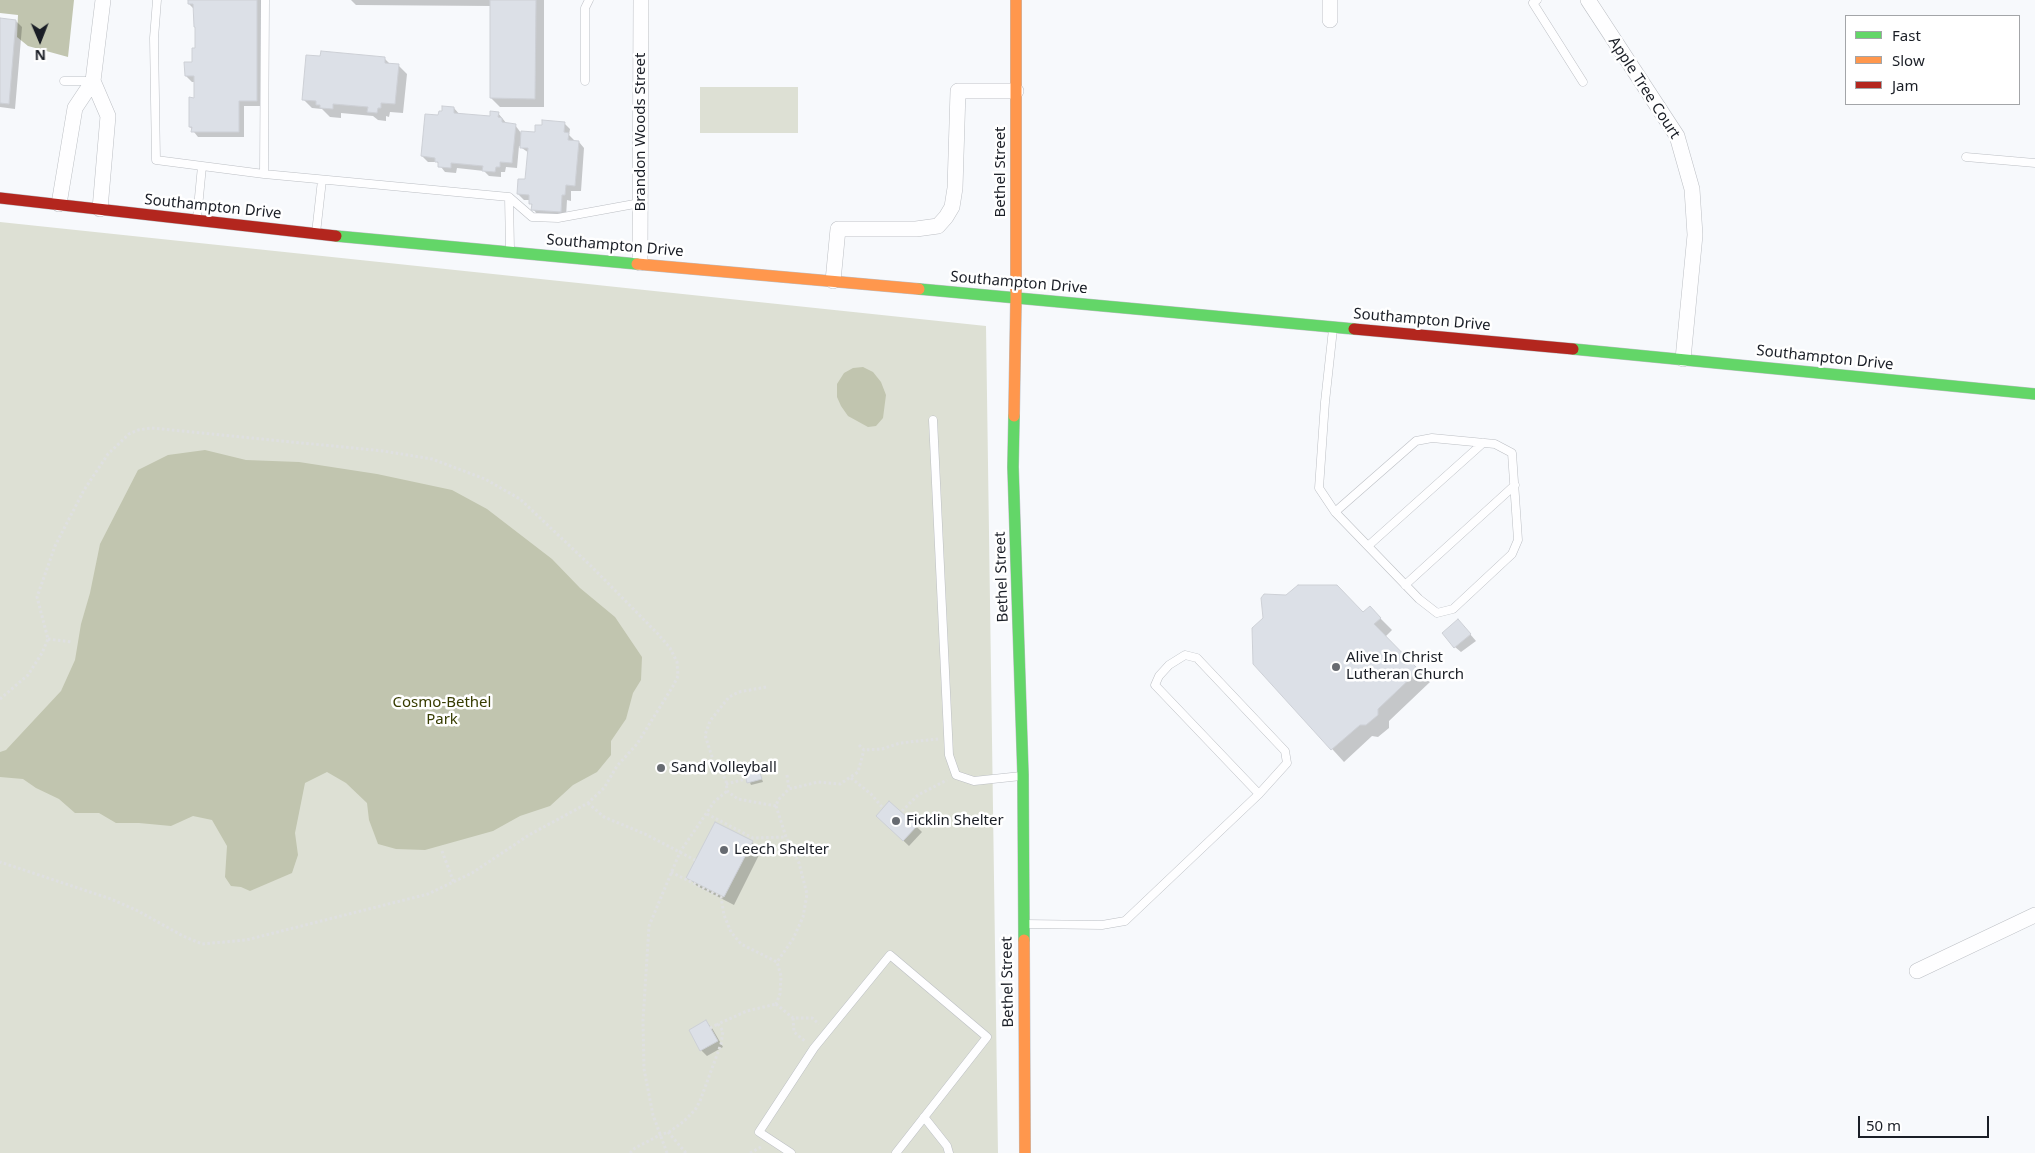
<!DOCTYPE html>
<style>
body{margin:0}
#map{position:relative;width:2035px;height:1153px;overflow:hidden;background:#f7f9fc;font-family:"Noto Sans",sans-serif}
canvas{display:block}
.legend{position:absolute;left:1845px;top:15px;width:175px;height:90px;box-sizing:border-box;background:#fff;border:1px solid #a3a5a8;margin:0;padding:6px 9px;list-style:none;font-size:15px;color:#1a1e26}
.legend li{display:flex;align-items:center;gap:10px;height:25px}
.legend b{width:25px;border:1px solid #a3a5a8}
.north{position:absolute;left:15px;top:15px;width:50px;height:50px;-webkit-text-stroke:4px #fff;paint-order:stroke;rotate:179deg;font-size:14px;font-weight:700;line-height:20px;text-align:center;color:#1a1e26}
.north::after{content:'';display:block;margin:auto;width:18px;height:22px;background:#1a1e26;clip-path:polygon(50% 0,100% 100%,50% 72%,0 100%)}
.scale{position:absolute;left:1858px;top:1116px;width:131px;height:22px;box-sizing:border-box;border:2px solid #1a1e26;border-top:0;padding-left:6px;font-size:15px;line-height:18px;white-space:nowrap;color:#1a1e26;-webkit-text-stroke:4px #fff;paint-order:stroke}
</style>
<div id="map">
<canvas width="2035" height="1153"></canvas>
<ul class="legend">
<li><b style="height:6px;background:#63d668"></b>Fast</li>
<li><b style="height:6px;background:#ff974d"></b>Slow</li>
<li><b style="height:6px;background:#b3261e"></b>Jam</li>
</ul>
<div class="north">N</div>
<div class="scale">50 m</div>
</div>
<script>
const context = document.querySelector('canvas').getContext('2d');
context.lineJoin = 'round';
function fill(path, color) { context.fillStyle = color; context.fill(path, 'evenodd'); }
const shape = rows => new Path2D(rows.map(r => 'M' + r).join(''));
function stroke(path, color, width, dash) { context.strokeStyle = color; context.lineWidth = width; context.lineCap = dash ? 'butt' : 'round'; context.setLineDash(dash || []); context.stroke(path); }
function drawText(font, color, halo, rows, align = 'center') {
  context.font = font + ' "Noto Sans",sans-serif'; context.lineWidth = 5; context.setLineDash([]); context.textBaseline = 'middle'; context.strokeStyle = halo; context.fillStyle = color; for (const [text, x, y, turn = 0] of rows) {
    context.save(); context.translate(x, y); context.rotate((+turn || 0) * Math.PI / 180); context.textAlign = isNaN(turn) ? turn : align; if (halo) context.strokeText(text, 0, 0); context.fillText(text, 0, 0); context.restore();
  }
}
fill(shape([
 [700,87,798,87,798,133,700,133],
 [0,222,986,326,998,1153,0,1153]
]), '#dde0d4');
fill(shape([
 [0,0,74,0,68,57,28,46,17,37,18,15,0,13],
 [863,367,873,372,881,382,886,395,883,418,876,426,868,427,848,416,841,406,837,397,837,384,844,373,853,368],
 [205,450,246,460,299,462,377,474,452,490,487,509,552,559,580,588,615,617,642,657,641,680,633,693,626,719,611,741,611,755,597,772,573,785,550,806,520,816,493,831,425,850,396,849,378,844,369,820,367,803,346,783,327,772,305,783,295,833,298,855,292,873,250,891,241,887,231,886,225,877,227,846,212,820,193,816,171,826,139,823,116,823,99,813,75,813,59,799,36,788,23,779,0,777,0,752,6,750,61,691,75,660,81,624,90,593,100,544,138,470,168,455]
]), '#c1c5af');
fill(shape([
 [189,0,262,0,262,106,244,106,244,137,198,137,190,127,195,99,195,82,192,82,186,76,193,64,197,49,195,10,189,4],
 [351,0,544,0,544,107,500,107,491,98,491,6,356,5],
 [0,20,16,21,22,27,15,109,0,107],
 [385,59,391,65,398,65,407,74,403,113,390,112,389,117,386,116,386,121,378,120,373,116,341,113,341,118,330,117,322,109,312,108,303,99],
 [454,108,460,115,491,118,498,113,507,124,515,125,521,133,536,134,564,123,570,129,569,135,574,140,574,142,579,142,584,148,581,191,571,191,571,201,567,200,566,217,538,215,533,209,530,200,524,200,518,194,526,180,529,153,519,146,517,168,506,167,505,172,501,172,501,177,489,176,484,171,457,168,456,173,445,172,437,162,428,162,422,156,439,117],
 [1370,608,1392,630,1385,637,1430,682,1389,721,1389,728,1378,737,1372,736,1344,762,1254,663,1363,614],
 [1464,627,1476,641,1461,652,1455,647],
 [758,768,763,782,751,785,745,771],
 [878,816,916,826,922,832,909,846],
 [752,842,761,851,734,905,697,886,688,877],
 [706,1022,712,1028,723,1047,707,1056,701,1050]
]), '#0003');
const building = shape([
 [188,0,257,0,257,101,239,101,239,132,191,132,192,127,189,127,189,97,194,98,194,76,185,76,184,62,192,62,192,48,195,48,195,27,194,27,193,4,188,4,188,0],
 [490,0,536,0,535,99,490,98,490,0],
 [0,18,16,20,9,104,0,103,0,18],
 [321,51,385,57,385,63,399,64,395,104,381,103,381,108,378,108,377,113,367,112,368,107,333,104,333,109,320,108,320,105,316,105,316,101,302,100,306,55,320,56,321,51],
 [442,106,454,107,454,113,490,116,490,111,499,112,498,117,502,118,502,122,516,124,512,163,500,162,500,167,496,167,495,172,482,171,483,166,451,163,451,168,438,167,438,162,435,162,435,158,421,156,425,114,438,115,439,111,442,111,442,106],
 [542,120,565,122,564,132,569,133,568,140,579,141,575,186,566,185,565,195,562,195,561,212,531,210,532,204,529,204,529,195,517,194,518,179,525,179,528,148,520,148,521,131,535,132,535,125,542,125,542,120],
 [1298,585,1337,585,1363,612,1370,606,1381,618,1374,624,1419,670,1378,709,1378,715,1366,725,1360,725,1331,750,1253,664,1252,628,1263,618,1261,598,1264,594,1286,595,1298,585],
 [1458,619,1471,634,1454,648,1442,633,1458,619],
 [758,766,762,779,747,783,744,770,758,766],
 [889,801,917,826,903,841,876,816,889,801],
 [715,822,753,841,724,897,686,878,715,822],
 [706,1020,718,1041,700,1051,689,1030,706,1020]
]);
fill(building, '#dce0e7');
stroke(building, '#cdd0d6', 1);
const lane = shape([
 [157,0,154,38,156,160,264,174,265,0],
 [1537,0,1533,3,1583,82],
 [64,81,93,81],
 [585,81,585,8,589,0],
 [1966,157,2035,163],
 [264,174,509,197,532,217,558,218,640,203],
 [509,197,510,250],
 [197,218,202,166],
 [316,233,322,180],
 [1333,329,1325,402,1319,488,1335,512,1419,599,1437,613,1453,609,1512,554,1518,540,1512,453,1495,444,1432,438,1416,441,1335,512],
 [933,420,949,755,956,775,974,781,1021,776],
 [1368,546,1483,443],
 [1405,585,1515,485],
 [1025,924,1102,925,1125,921,1259,794,1287,763,1285,751,1197,658,1185,655,1169,665,1159,676,1155,685,1259,794],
 [924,1117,947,1146,949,1153],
 [791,1153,759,1132,814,1048,890,955,987,1037,896,1153]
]);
const street = shape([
 [1588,0,1677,136,1692,189,1695,235,1683,359],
 [1330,20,1330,0],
 [93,81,108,116,100,209],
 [59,204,75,108,93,81,103,0],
 [640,263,641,0],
 [833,281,838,229,916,229,938,226,946,217,952,207,955,188,958,91,1016,91],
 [1917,971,2035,915]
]);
const fast = shape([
 [336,236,637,264],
 [919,289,1354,329],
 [1573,349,2035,394],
 [1014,416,1013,467,1023,775,1024,940]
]);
const slow = shape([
 [637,264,919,289],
 [1014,416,1016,298,1016,0],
 [1024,940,1025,1153]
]);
const jam = shape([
 [0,198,336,236],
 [1354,329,1573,349]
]);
stroke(lane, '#bcbfc4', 9);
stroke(street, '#bcbfc4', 16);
stroke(fast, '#bcbfc4', 12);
stroke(slow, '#bcbfc4', 12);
stroke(jam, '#bcbfc4', 12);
stroke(shape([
 [48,639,72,642],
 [766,687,739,692,729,697,710,721,705,735,714,763,726,780,727,791,738,799,776,806,778,800,789,789,818,782,840,784,858,772,864,750],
 [0,699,28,675,42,653,48,639,37,597,55,546,84,490,108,454,129,434,138,430,151,428,383,451,432,459,485,479,520,499,591,566,658,634,670,648,677,662,678,676,673,686,637,744,617,766,604,788,588,803,529,835,472,873,428,894,246,940,202,944,183,936,138,911,111,899,0,862],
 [859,745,864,750,882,749,900,743,938,739],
 [787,775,789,789],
 [851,778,871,794,882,807],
 [726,784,746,779],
 [588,803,604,817,645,834,695,860],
 [776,806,786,837,799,863,807,894,803,917,793,939,777,962],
 [902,811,918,795,947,780],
 [707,814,753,838,786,837],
 [442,851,454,883],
 [671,872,721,897,724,915,731,932,741,944,777,962,781,976,780,994,776,1004],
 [776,1004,793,1018,812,1018,819,1024],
 [793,1018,794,1032,806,1042],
 [710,1028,718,1024],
 [668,1132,686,1153],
 [659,1135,669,1132,683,1122,695,1110,700,1101,721,1044,723,1031,718,1024,747,1011,776,1004],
 [630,1153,635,1148,660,1135],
 [667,1153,653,1115,644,1069,643,1020,649,926,680,852,714,802,727,791],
 [750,1153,761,1147]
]), '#dfe0e1', 3, [2.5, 2.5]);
stroke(lane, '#fefeff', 8);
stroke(street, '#fefeff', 15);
stroke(fast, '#63d668', 11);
stroke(slow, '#ff974d', 11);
stroke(jam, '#b3261e', 11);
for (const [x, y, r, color] of [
 [1336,667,5,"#676b71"],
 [661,768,5,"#676b71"],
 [896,821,5,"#676b71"],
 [724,850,5,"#676b71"]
]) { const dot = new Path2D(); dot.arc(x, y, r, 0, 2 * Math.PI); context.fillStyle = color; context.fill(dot); stroke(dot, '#fff', 2); }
drawText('15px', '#1a1e26', '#fff', [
 ["Apple Tree Court",1644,88,57],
 ["Brandon Woods Street",641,132,-90],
 ["Bethel Street",1001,172,-90],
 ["Southampton Drive",213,207,6],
 ["Southampton Drive",615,246,5],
 ["Southampton Drive",1019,283,5],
 ["Southampton Drive",1422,320,5],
 ["Southampton Drive",1825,358,6],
 ["Bethel Street",1002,577,-92],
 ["Bethel Street",1008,982,-91]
]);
drawText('15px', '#1a1e26', '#fff', [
 ["Alive In Christ",1346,658],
 ["Lutheran Church",1346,675],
 ["Sand Volleyball",671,768],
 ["Ficklin Shelter",906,821],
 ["Leech Shelter",734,850]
], 'left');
drawText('15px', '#373c01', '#fff', [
 ["Cosmo-Bethel",442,703],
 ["Park",442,720]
]);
</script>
